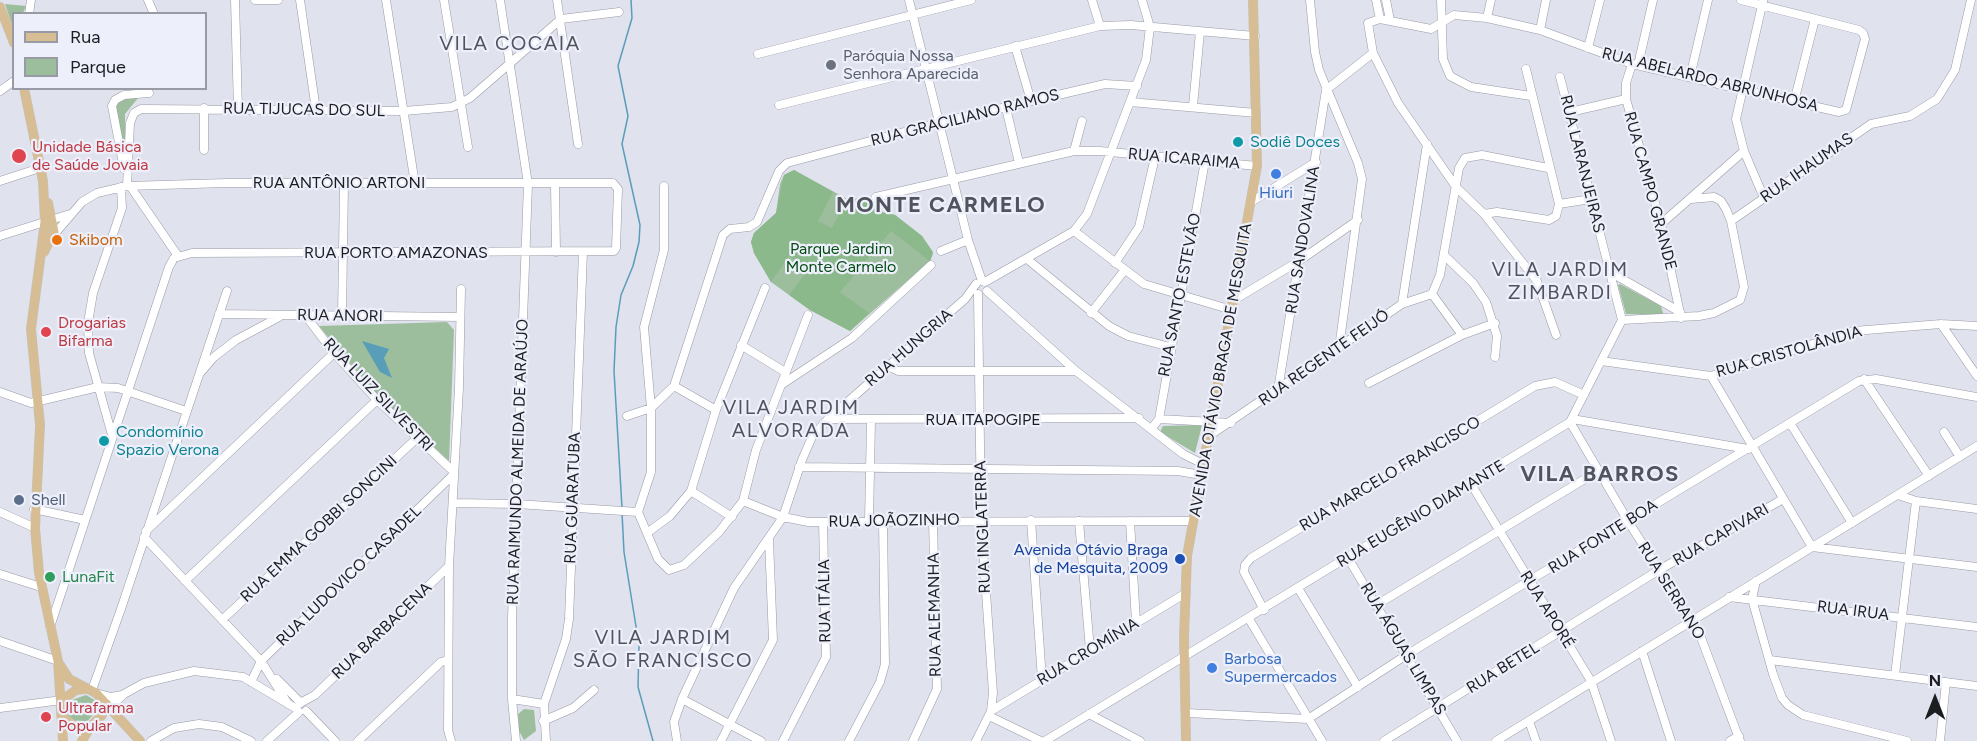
<!DOCTYPE html>
<meta charset="utf-8">
<style>
body{margin:0}
#map{position:relative;width:1977px;height:741px;overflow:hidden;background:#e0e2ee;font-family:Figtree,sans-serif}
canvas{display:block}
.legend{position:absolute;left:12px;top:12px;width:195px;height:78px;box-sizing:border-box;background:#edeffb;border:2px solid #999ba4;margin:0;padding:8px 10px;list-style:none;font-size:18px;color:#1c1d21}
.legend li{display:flex;align-items:center;gap:12px;height:30px}
.legend b{width:30px;border:2px solid #999ba4}
.north{position:absolute;left:1905px;top:669px;width:60px;height:60px;-webkit-text-stroke:4px #edeffb;paint-order:stroke;rotate:0deg;font-size:16px;font-weight:700;line-height:24px;text-align:center;color:#1c1d21}
.north::after{content:'';display:block;margin:auto;width:21px;height:27px;background:#1c1d21;clip-path:polygon(50% 0,100% 100%,50% 72%,0 100%)}
</style>
<div id="map">
<canvas width="1977" height="741"></canvas>
<ul class="legend">
<li><b style="height:8px;background:#d6bd93"></b>Rua</li>
<li><b style="height:16px;background:#9cbe9c"></b>Parque</li>
</ul>
<div class="north">N</div>
</div>
<script>
const context = document.querySelector('canvas').getContext('2d');
context.lineJoin = 'round';
function fill(path, color) { context.fillStyle = color; context.fill(path, 'evenodd'); }
const shape = rows => new Path2D(rows.map(r => 'M' + r).join(''));
function stroke(path, color, width, dash) { context.strokeStyle = color; context.lineWidth = width; context.lineCap = dash ? 'butt' : 'round'; context.setLineDash(dash || []); context.stroke(path); }
function drawText(font, color, halo, rows, align = 'center') {
  context.font = font + ' Figtree,sans-serif'; context.lineWidth = 4.5; context.setLineDash([]); context.textBaseline = 'middle'; context.strokeStyle = halo; context.fillStyle = color; for (const [text, x, y, turn = 0] of rows) {
    context.save(); context.translate(x, y); context.rotate((+turn || 0) * Math.PI / 180); context.textAlign = isNaN(turn) ? turn : align; if (halo) context.strokeText(text, 0, 0); context.fillText(text, 0, 0); context.restore();
  }
}
fill(shape([
 [5,4,26,6,23,13,14,14,13,28],
 [127,96,138,98,125,114,125,152,115,102],
 [794,170,847,199,869,198,877,211,895,215,922,236,933,254,930,261,850,331,810,310,771,282,754,253,751,242,754,233,776,213,780,184,784,175],
 [1620,284,1661,306,1663,313,1661,315,1626,314,1618,285],
 [447,322,454,330,449,461,374,392,319,326],
 [1202,425,1195,453,1160,432,1163,426],
 [86,695,98,702,98,709,84,725,75,723,67,716,67,710,72,700],
 [524,709,534,710,536,731,524,740,519,731,518,714]
]), '#9cbe9c');
fill(shape([
 [794,170,833,192,818,221,832,228,847,199,869,198,877,211,895,215,922,236,933,252,930,261,891,231,840,292,869,313,850,331,810,310,789,295,808,270,789,256,771,282,754,253,751,242,754,233,776,213,784,175]
]), '#8bb98c');
fill(shape([
 [362,341,389,349,384,358,392,378,380,372]
]), '#599eb9');
stroke(shape([
 [622,508,614,371,616,327,621,295,633,266,639,242,640,225,622,144,628,116,618,66,632,18,631,0],
 [622,513,624,552,639,645,638,687,653,741]
]), '#599eb9', 1.5);
const minor = shape([
 [148,0,154,14],
 [235,0,238,109],
 [255,0,278,0],
 [300,0,316,110],
 [386,0,415,184],
 [444,0,468,147],
 [500,0,528,184,512,618,512,699,516,741],
 [557,0,578,144],
 [909,0,968,240,982,281],
 [1092,0,1100,26],
 [1310,0,1315,52,1319,70,1358,163,1362,179,1339,348],
 [1376,0,1380,19],
 [1386,0,1390,20],
 [1441,0,1443,59,1450,76,1471,87,1531,96],
 [1763,1,1736,119,1744,151,1764,198],
 [29,14,31,0],
 [1487,18,1491,0],
 [1540,30,1546,0],
 [1015,46,1031,101],
 [1588,48,1600,0],
 [758,54,971,0],
 [1632,64,1626,83,1626,99,1661,224,1681,318],
 [1638,65,1653,0],
 [1526,69,1559,204],
 [1560,77,1622,320],
 [1690,77,1708,0],
 [1326,90,1373,53],
 [0,91,14,81],
 [1130,102,1256,113],
 [1794,102,1815,19],
 [779,105,1100,26,1131,25,1255,36],
 [1193,106,1200,32],
 [1006,108,1019,163],
 [1570,112,1626,99],
 [204,150,204,108],
 [1074,151,1082,121],
 [124,169,112,106,115,100,124,95,149,93],
 [0,181,40,168],
 [555,184,556,252],
 [127,186,130,123,134,113,141,109,404,111,452,107,470,98,561,19,619,12],
 [130,186,178,256],
 [876,197,1074,151,1100,151,1257,166],
 [1251,202,1316,162],
 [1559,204,1591,199],
 [1484,214,1497,212,1549,220,1556,216,1559,204],
 [1731,221,1871,124,1910,116,1937,99,1955,70,1971,0],
 [1661,224,1744,151],
 [1074,231,1144,284,1232,310],
 [0,236,70,214],
 [941,251,968,240],
 [1444,255,1473,283,1486,302,1497,336,1495,357],
 [1027,259,1109,326,1128,336,1170,347],
 [1115,263,1139,227,1155,157],
 [1610,272,1680,312],
 [985,282,1074,231,1087,214,1146,60,1150,27,1142,0],
 [987,291,1076,371,1183,454,1203,464],
 [1432,294,1462,335],
 [1234,300,1299,261,1358,220],
 [1402,304,1427,144],
 [1091,313,1124,271],
 [219,314,460,317],
 [305,315,334,353,377,400,454,472],
 [342,316,344,184],
 [1622,320,1699,316,1714,313,1740,300,1744,287,1731,221,1726,209,1721,201,1714,197,1691,199],
 [1941,324,1977,376],
 [1556,335,1537,281,1484,214,1456,187,1398,103,1373,53,1368,23,1380,19,1431,29,1454,15,1487,18,1540,30,1632,64,1839,112,1846,110,1865,39,1863,33,1859,30,1741,0],
 [741,345,785,372],
 [1601,361,1711,376,1854,331,1941,324,1977,326],
 [888,366,898,371,1076,371],
 [201,372,214,357,236,340,279,317],
 [1711,376,1812,547],
 [1864,379,1929,476],
 [1369,383,1462,335,1495,323],
 [781,385,852,338,931,265],
 [674,386,716,410],
 [1278,390,1326,90],
 [0,392,31,403,98,387,118,388,186,411],
 [627,416,651,408,674,386,723,235,730,229,749,227,757,222,779,171,787,163,938,123,1105,84,1137,86],
 [828,419,1139,418],
 [1159,419,1231,423],
 [1572,419,1748,449],
 [1570,422,1628,521,1700,635,1740,741],
 [1790,423,1852,523],
 [1152,428,1159,419,1205,161],
 [1944,432,1960,457],
 [112,435,89,353,88,323,93,293,122,208,121,187],
 [1209,436,1402,304,1432,294,1440,275,1459,168,1465,158,1482,155,1548,168],
 [799,467,1178,471,1201,475],
 [1471,484,1591,681,1611,741],
 [691,491,732,517],
 [1898,495,1916,501,1977,509],
 [743,501,783,517,808,522,1193,521],
 [454,503,517,504,638,512],
 [34,509,85,520],
 [0,512,35,528],
 [638,512,658,559,669,570,684,565,719,532,743,501,756,450,808,315],
 [638,512,651,472,651,408,644,327,664,250,664,186],
 [1031,520,1042,680],
 [869,521,871,421],
 [1079,521,1090,650],
 [1130,521,1136,622],
 [146,531,334,353],
 [647,533,670,516,691,491,716,410,765,288],
 [144,537,261,661,288,704],
 [1812,547,1977,567],
 [1348,558,1457,741],
 [0,574,41,587],
 [185,581,377,400],
 [1756,581,1752,599,1773,674,1782,698,1788,705,1803,715,1907,741],
 [1298,588,1358,687],
 [1729,597,1977,627],
 [1378,604,1598,471],
 [1264,610,1244,572,1245,565,1251,558,1535,386,1555,382,1584,395],
 [1249,619,1322,741],
 [222,620,416,439],
 [50,627,169,267,174,258,192,253,614,251,616,248,618,189,613,183,227,183,127,186,97,193,82,202,52,237],
 [0,641,58,661],
 [1642,651,1671,741],
 [1770,660,1977,686],
 [1895,675,1916,501],
 [277,679,301,703],
 [251,682,261,661,454,474],
 [92,690,121,609,227,291],
 [96,693,111,697,122,695],
 [512,699,544,704],
 [682,699,761,741],
 [302,702,315,695,449,566],
 [0,708,62,700],
 [107,710,124,694,144,683,194,671,243,677,297,709],
 [306,711,335,741],
 [991,711,1186,593],
 [1187,713,1308,719],
 [1089,714,1140,741],
 [989,716,1041,741],
 [1308,719,1408,654,1859,381,1876,379,1977,397],
 [543,721,573,708,594,690],
 [1529,721,1536,741],
 [151,741,174,728,199,724,222,727,251,741],
 [267,741,299,712],
 [358,741,441,662,448,660],
 [451,741,448,730,449,566,459,388,461,289],
 [546,741,544,704,566,639,569,619,583,252],
 [677,741,674,722,682,699,734,588,783,517,802,460,812,437,828,419,965,299,976,284],
 [721,741,773,640,769,540],
 [783,741,826,657,823,522],
 [849,741,880,682,885,664,883,521],
 [913,741,937,689,933,520],
 [976,741,991,711,993,693,981,520,978,294],
 [1045,741,1570,422,1622,320],
 [1384,741,1659,570,1783,499],
 [1496,741,1977,446],
 [1730,741,1739,736],
 [1940,741,1946,682]
]);
const major = shape([
 [0,7,14,43],
 [24,88,43,181,45,222,31,329,40,425,35,528,39,573,58,661,63,741],
 [44,252,54,232,48,203],
 [60,665,69,679,96,693,140,741],
 [62,700,76,690,85,689],
 [63,717,72,725,90,727],
 [82,741,90,727,102,715,101,700],
 [1186,741,1184,637,1187,556,1257,166,1253,0]
]);
stroke(minor, '#989aa5', 9);
stroke(major, '#c4c4c5', 10);
stroke(minor, '#fff', 8);
stroke(major, '#d6bd93', 9);
for (const [x, y, r, color] of [
 [831,65,6,"#6b7280"],
 [1238,142,6,"#0f9aa8"],
 [19,156,8,"#e0444e"],
 [1276,174,6,"#3f7fe0"],
 [57,240,6,"#e8710a"],
 [46,332,6,"#e0444e"],
 [104,441,6,"#0f9aa8"],
 [19,500,6,"#5c6f8a"],
 [1180,559,6,"#1a4fb4"],
 [50,577,6,"#2e9e5b"],
 [1212,668,6,"#3f7fe0"],
 [46,717,6,"#e0444e"]
]) { const dot = new Path2D(); dot.arc(x, y, r, 0, 2 * Math.PI); context.fillStyle = color; context.fill(dot); stroke(dot, '#edeffb', 2); }
drawText('16px', '#5b616d', '#edeffb', [
 ["Paróquia Nossa",843,56],
 ["Senhora Aparecida",843,74]
], 'left');
drawText('16px', '#1c1d21', '#edeffb', [
 ["RUA ABELARDO ABRUNHOSA",1710,80,14],
 ["RUA TIJUCAS DO SUL",304,110,1],
 ["RUA GRACILIANO RAMOS",965,118,-14],
 ["RUA ICARAIMA",1184,159,5],
 ["RUA LARANJEIRAS",1582,164,76],
 ["RUA IHAUMAS",1807,168,-35],
 ["RUA ANTÔNIO ARTONI",339,183],
 ["RUA CAMPO GRANDE",1650,191,75],
 ["RUA SANDOVALINA",1303,240,-81],
 ["RUA PORTO AMAZONAS",396,253],
 ["RUA SANTO ESTEVÃO",1180,295,-79],
 ["RUA ANORI",340,316,1],
 ["RUA HUNGRIA",909,348,-41],
 ["RUA CRISTOLÂNDIA",1789,352,-16],
 ["RUA REGENTE FEIJÓ",1324,358,-35],
 ["AVENIDA OTÁVIO BRAGA DE MESQUITA",1221,370,-80],
 ["RUA LUIZ SILVESTRI",378,395,46],
 ["RUA ITAPOGIPE",983,420],
 ["RUA RAIMUNDO ALMEIDA DE ARAÚJO",518,462,-88],
 ["RUA MARCELO FRANCISCO",1390,474,-31],
 ["RUA GUARATUBA",573,498,-88],
 ["RUA EUGÊNIO DIAMANTE",1421,514,-31],
 ["RUA JOÃOZINHO",894,521,-1],
 ["RUA INGLATERRA",983,527,-92],
 ["RUA EMMA GOBBI SONCINI",319,529,-43],
 ["RUA CAPIVARI",1721,535,-30],
 ["RUA FONTE BOA",1603,537,-32],
 ["RUA LUDOVICO CASADEL",349,576,-44],
 ["RUA SERRANO",1671,591,58],
 ["RUA ITÁLIA",825,601,-91],
 ["RUA APORÉ",1547,610,58],
 ["RUA IRUA",1853,611,7],
 ["RUA ALEMANHA",935,615,-91],
 ["RUA BARBACENA",382,631,-44],
 ["RUA ÁGUAS LIMPAS",1403,649,59],
 ["RUA CROMÍNIA",1088,652,-31],
 ["RUA BETEL",1503,668,-32]
]);
drawText('16px', '#0d838f', '#edeffb', [
 ["Sodiê Doces",1250,142],
 ["Condomínio",116,432],
 ["Spazio Verona",116,450]
], 'left');
drawText('16px', '#be3a42', '#edeffb', [
 ["Unidade Básica",32,147],
 ["de Saúde Jovaia",32,165],
 ["Drogarias",58,323],
 ["Bifarma",58,341],
 ["Ultrafarma",58,708],
 ["Popular",58,726]
], 'left');
drawText('16px', '#366cbe', '#edeffb', [
 ["Hiuri",1276,193],
 ["Barbosa",1224,659,"left"],
 ["Supermercados",1224,677,"left"]
]);
drawText('16px', '#c56008', '#edeffb', [
 ["Skibom",69,240]
], 'left');
drawText('16px', '#044c12', '#edeffb', [
 ["Parque Jardim",841,249],
 ["Monte Carmelo",841,267]
]);
drawText('16px', '#4e5e75', '#edeffb', [
 ["Shell",31,500]
], 'left');
drawText('16px', '#164399', '#edeffb', [
 ["Avenida Otávio Braga",1168,550],
 ["de Mesquita, 2009",1168,568]
], 'right');
drawText('16px', '#27864d', '#edeffb', [
 ["LunaFit",62,577]
], 'left');
context.letterSpacing = '1.5px';
drawText('20px', '#51535d', '#edeffb', [
 ["VILA COCAIA",510,44],
 ["VILA JARDIM",1560,270],
 ["ZIMBARDI",1560,293],
 ["VILA JARDIM",791,408],
 ["ALVORADA",791,431],
 ["VILA JARDIM",663,638],
 ["SÃO FRANCISCO",663,661]
]);
context.letterSpacing = '0px';
context.letterSpacing = '1.5px';
drawText('bold 22px', '#51535d', '#edeffb', [
 ["MONTE CARMELO",941,206],
 ["VILA BARROS",1600,475]
]);
context.letterSpacing = '0px';
</script>
